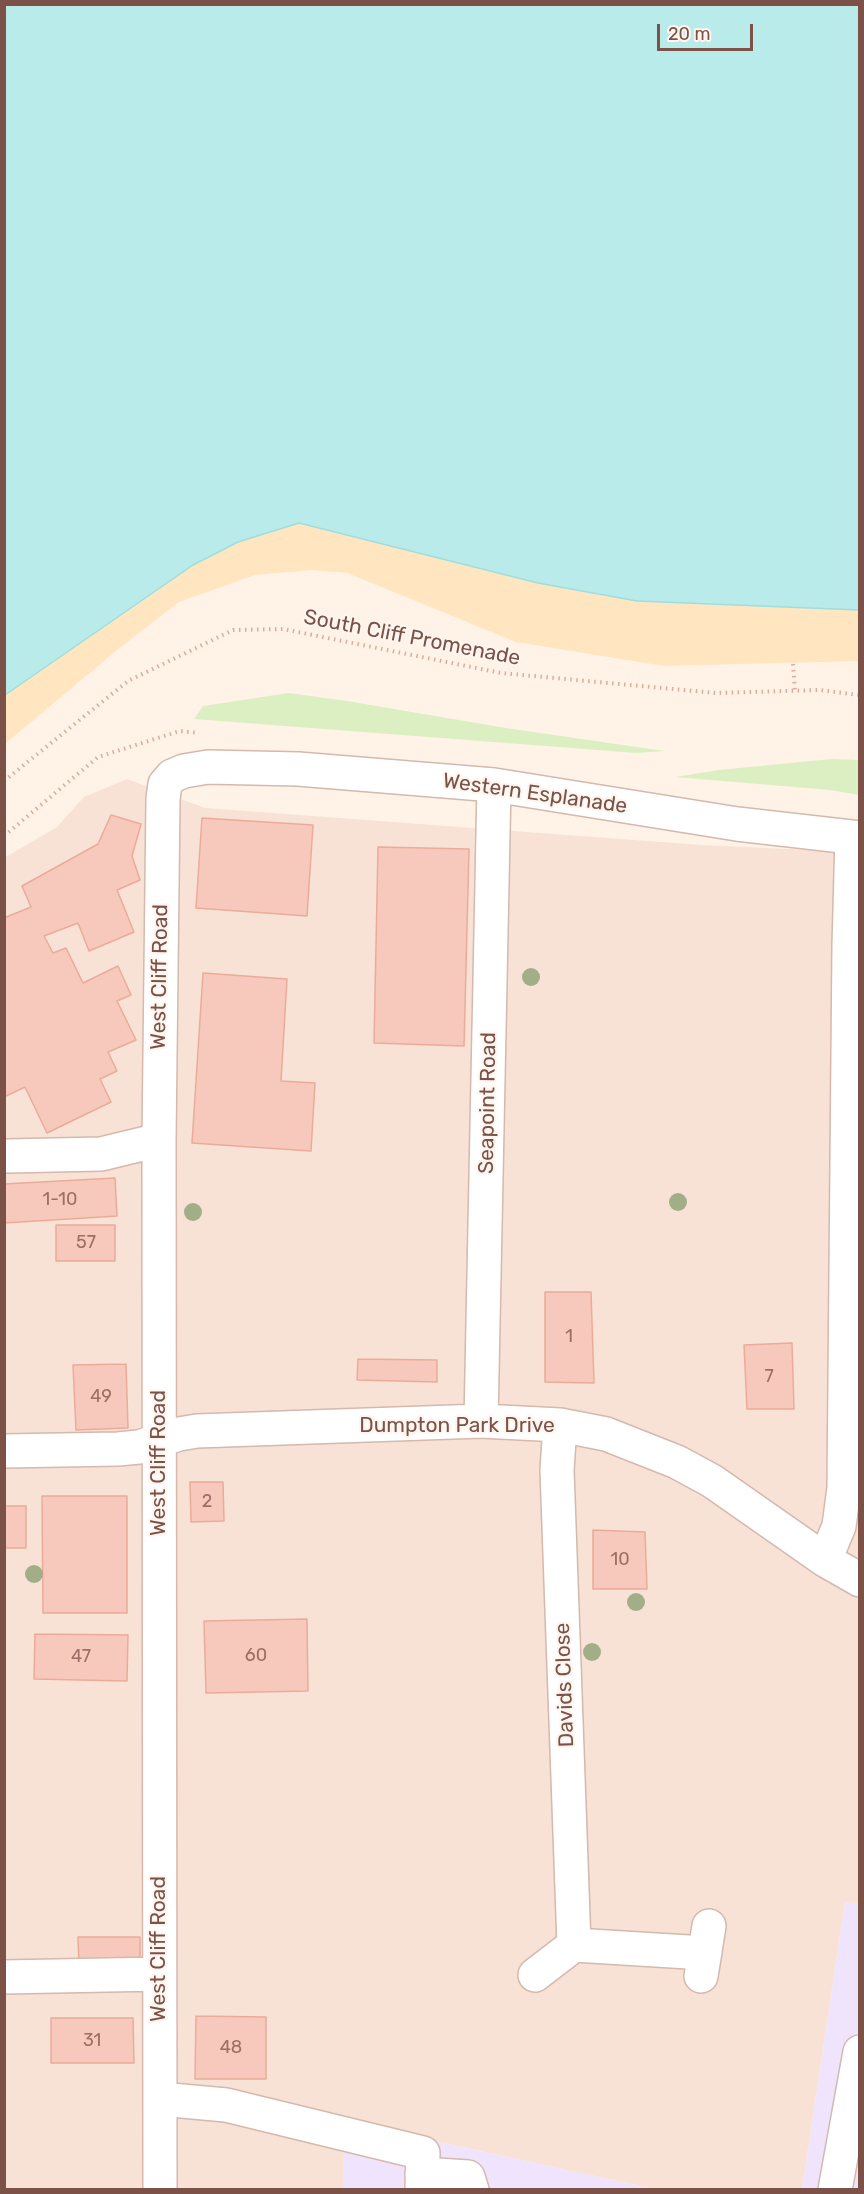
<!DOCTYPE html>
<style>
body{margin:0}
#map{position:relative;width:864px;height:2194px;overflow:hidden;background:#fff2e7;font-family:Rubik,sans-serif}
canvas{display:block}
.frame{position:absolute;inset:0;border:6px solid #7c5148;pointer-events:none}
.scale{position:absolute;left:657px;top:24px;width:96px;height:27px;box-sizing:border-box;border:3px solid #7c5148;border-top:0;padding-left:8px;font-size:18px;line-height:21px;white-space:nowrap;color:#7c5148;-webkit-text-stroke:4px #fff6f0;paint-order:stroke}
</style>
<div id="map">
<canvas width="864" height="2194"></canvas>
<div class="frame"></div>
<div class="scale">20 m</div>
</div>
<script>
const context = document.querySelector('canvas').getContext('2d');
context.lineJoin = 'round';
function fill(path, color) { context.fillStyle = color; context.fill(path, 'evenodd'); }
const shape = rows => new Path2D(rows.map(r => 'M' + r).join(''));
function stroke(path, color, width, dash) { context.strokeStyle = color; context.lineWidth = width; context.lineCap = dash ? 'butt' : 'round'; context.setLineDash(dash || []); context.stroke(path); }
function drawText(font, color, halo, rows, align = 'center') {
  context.font = font + ' Rubik,sans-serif'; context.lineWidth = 4.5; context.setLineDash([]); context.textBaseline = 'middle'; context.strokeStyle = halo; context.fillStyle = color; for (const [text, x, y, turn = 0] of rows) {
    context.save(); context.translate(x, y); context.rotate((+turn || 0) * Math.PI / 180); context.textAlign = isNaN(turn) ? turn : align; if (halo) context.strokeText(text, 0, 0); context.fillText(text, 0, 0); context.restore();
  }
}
fill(shape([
 [127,779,205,808,701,845,830,851,859,859,860,1904,845,1902,802,2189,654,2189,344,2121,343,2189,5,2189,4,858,57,827,84,797]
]), '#f7e2d5');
fill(shape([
 [845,1902,859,1904,859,2189,802,2190],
 [343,2121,654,2189,343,2190]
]), '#efe4fb');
fill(shape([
 [289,693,347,701,506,728,664,751,637,753,194,719,203,706],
 [832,759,859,760,859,795,830,790,675,777,719,770]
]), '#dcefc3');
fill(shape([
 [297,468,859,572,859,661,664,666,516,642,347,573,311,570,255,575,179,602,117,650,5,744,5,537]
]), '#ffe6c1');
const water = shape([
 [5,4,859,5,859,610,637,601,538,583,299,523,238,542,193,565,5,695,5,4]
]);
fill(water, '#b9ebea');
stroke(water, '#9ededd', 1.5);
const building = shape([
 [111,815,141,824,132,856,140,880,117,890,134,932,89,951,78,923,44,936,53,953,66,948,83,983,118,966,131,995,117,1001,136,1040,108,1052,117,1071,100,1079,111,1102,47,1133,25,1087,4,1097,4,918,31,907,22,886,98,844,111,815],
 [202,818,313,825,307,916,196,908,202,818],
 [378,847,469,849,464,1046,374,1043,378,847],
 [203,973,287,979,281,1081,315,1083,311,1151,192,1143,203,973],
 [115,1178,117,1216,4,1223,4,1184,115,1178],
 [56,1225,115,1225,115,1261,56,1261,56,1225],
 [545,1292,591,1292,594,1383,545,1382,545,1292],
 [792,1343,794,1409,747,1409,744,1345,792,1343],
 [358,1359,437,1360,437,1382,357,1380,358,1359],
 [126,1364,128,1428,76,1430,73,1365,126,1364],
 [190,1482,223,1482,224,1521,191,1522,190,1482],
 [42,1496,127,1496,127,1613,43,1613,42,1496],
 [4,1506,26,1506,26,1548,4,1548,4,1506],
 [593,1530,645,1532,647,1589,593,1589,593,1530],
 [307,1619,308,1691,206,1693,204,1621,307,1619],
 [35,1634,128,1635,127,1681,34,1679,35,1634],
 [78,1937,140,1937,140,1964,79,1964,78,1937],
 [196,2016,266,2017,266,2079,195,2079,196,2016],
 [51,2018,133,2018,134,2063,51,2063,51,2018]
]);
fill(building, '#f7c9bc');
stroke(building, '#ecab9a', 1.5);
const minor = shape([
 [8,1156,101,1154,159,1140],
 [481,1421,494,785],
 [560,1425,557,1470,574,1945],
 [4,1451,118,1449,139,1447,179,1434,197,1431,481,1421,560,1425,606,1434,677,1462,712,1481,825,1560,860,1580],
 [825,1560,839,1526,844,1488,849,946,852,837],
 [535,1975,574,1945,705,1953],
 [701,1976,709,1926],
 [4,1977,159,1974],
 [160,2099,226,2105,423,2153,422,2190],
 [422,2174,468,2177,472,2190],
 [160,2190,159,1140,163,799,165,784,172,776,184,771,208,767,298,769,494,785,737,824,860,838],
 [835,2190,860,2052]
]);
stroke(minor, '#d5b8ae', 36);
stroke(shape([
 [793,664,795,691],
 [4,781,128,681,233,630,283,629,501,673,716,693,819,690,860,695],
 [4,836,98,757,180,731,199,733]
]), '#ddab9e', 4, [1.5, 4.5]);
stroke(minor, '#fff', 33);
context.fillStyle = '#a2ae87';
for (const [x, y] of [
 [531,977],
 [678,1202],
 [193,1212],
 [34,1574],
 [636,1602],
 [592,1652]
]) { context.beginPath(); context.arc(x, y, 9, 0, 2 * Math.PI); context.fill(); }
drawText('18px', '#9b6f65', null, [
 ["1-10",60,1200],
 ["57",86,1243],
 ["1",569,1337],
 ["7",769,1377],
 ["49",101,1397],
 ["2",207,1502],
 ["10",620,1560],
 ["60",256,1656],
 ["47",81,1657],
 ["31",92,2041],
 ["48",231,2048]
]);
drawText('21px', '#7c5148', '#fff6f0', [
 ["South Cliff Promenade",412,638,11],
 ["Western Esplanade",535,794,8],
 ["West Cliff Road",160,977,-89],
 ["Seapoint Road",488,1103,-89],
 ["Dumpton Park Drive",457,1426],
 ["West Cliff Road",159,1463,-90],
 ["Davids Close",565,1685,-92],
 ["West Cliff Road",159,1949,-90]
]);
</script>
